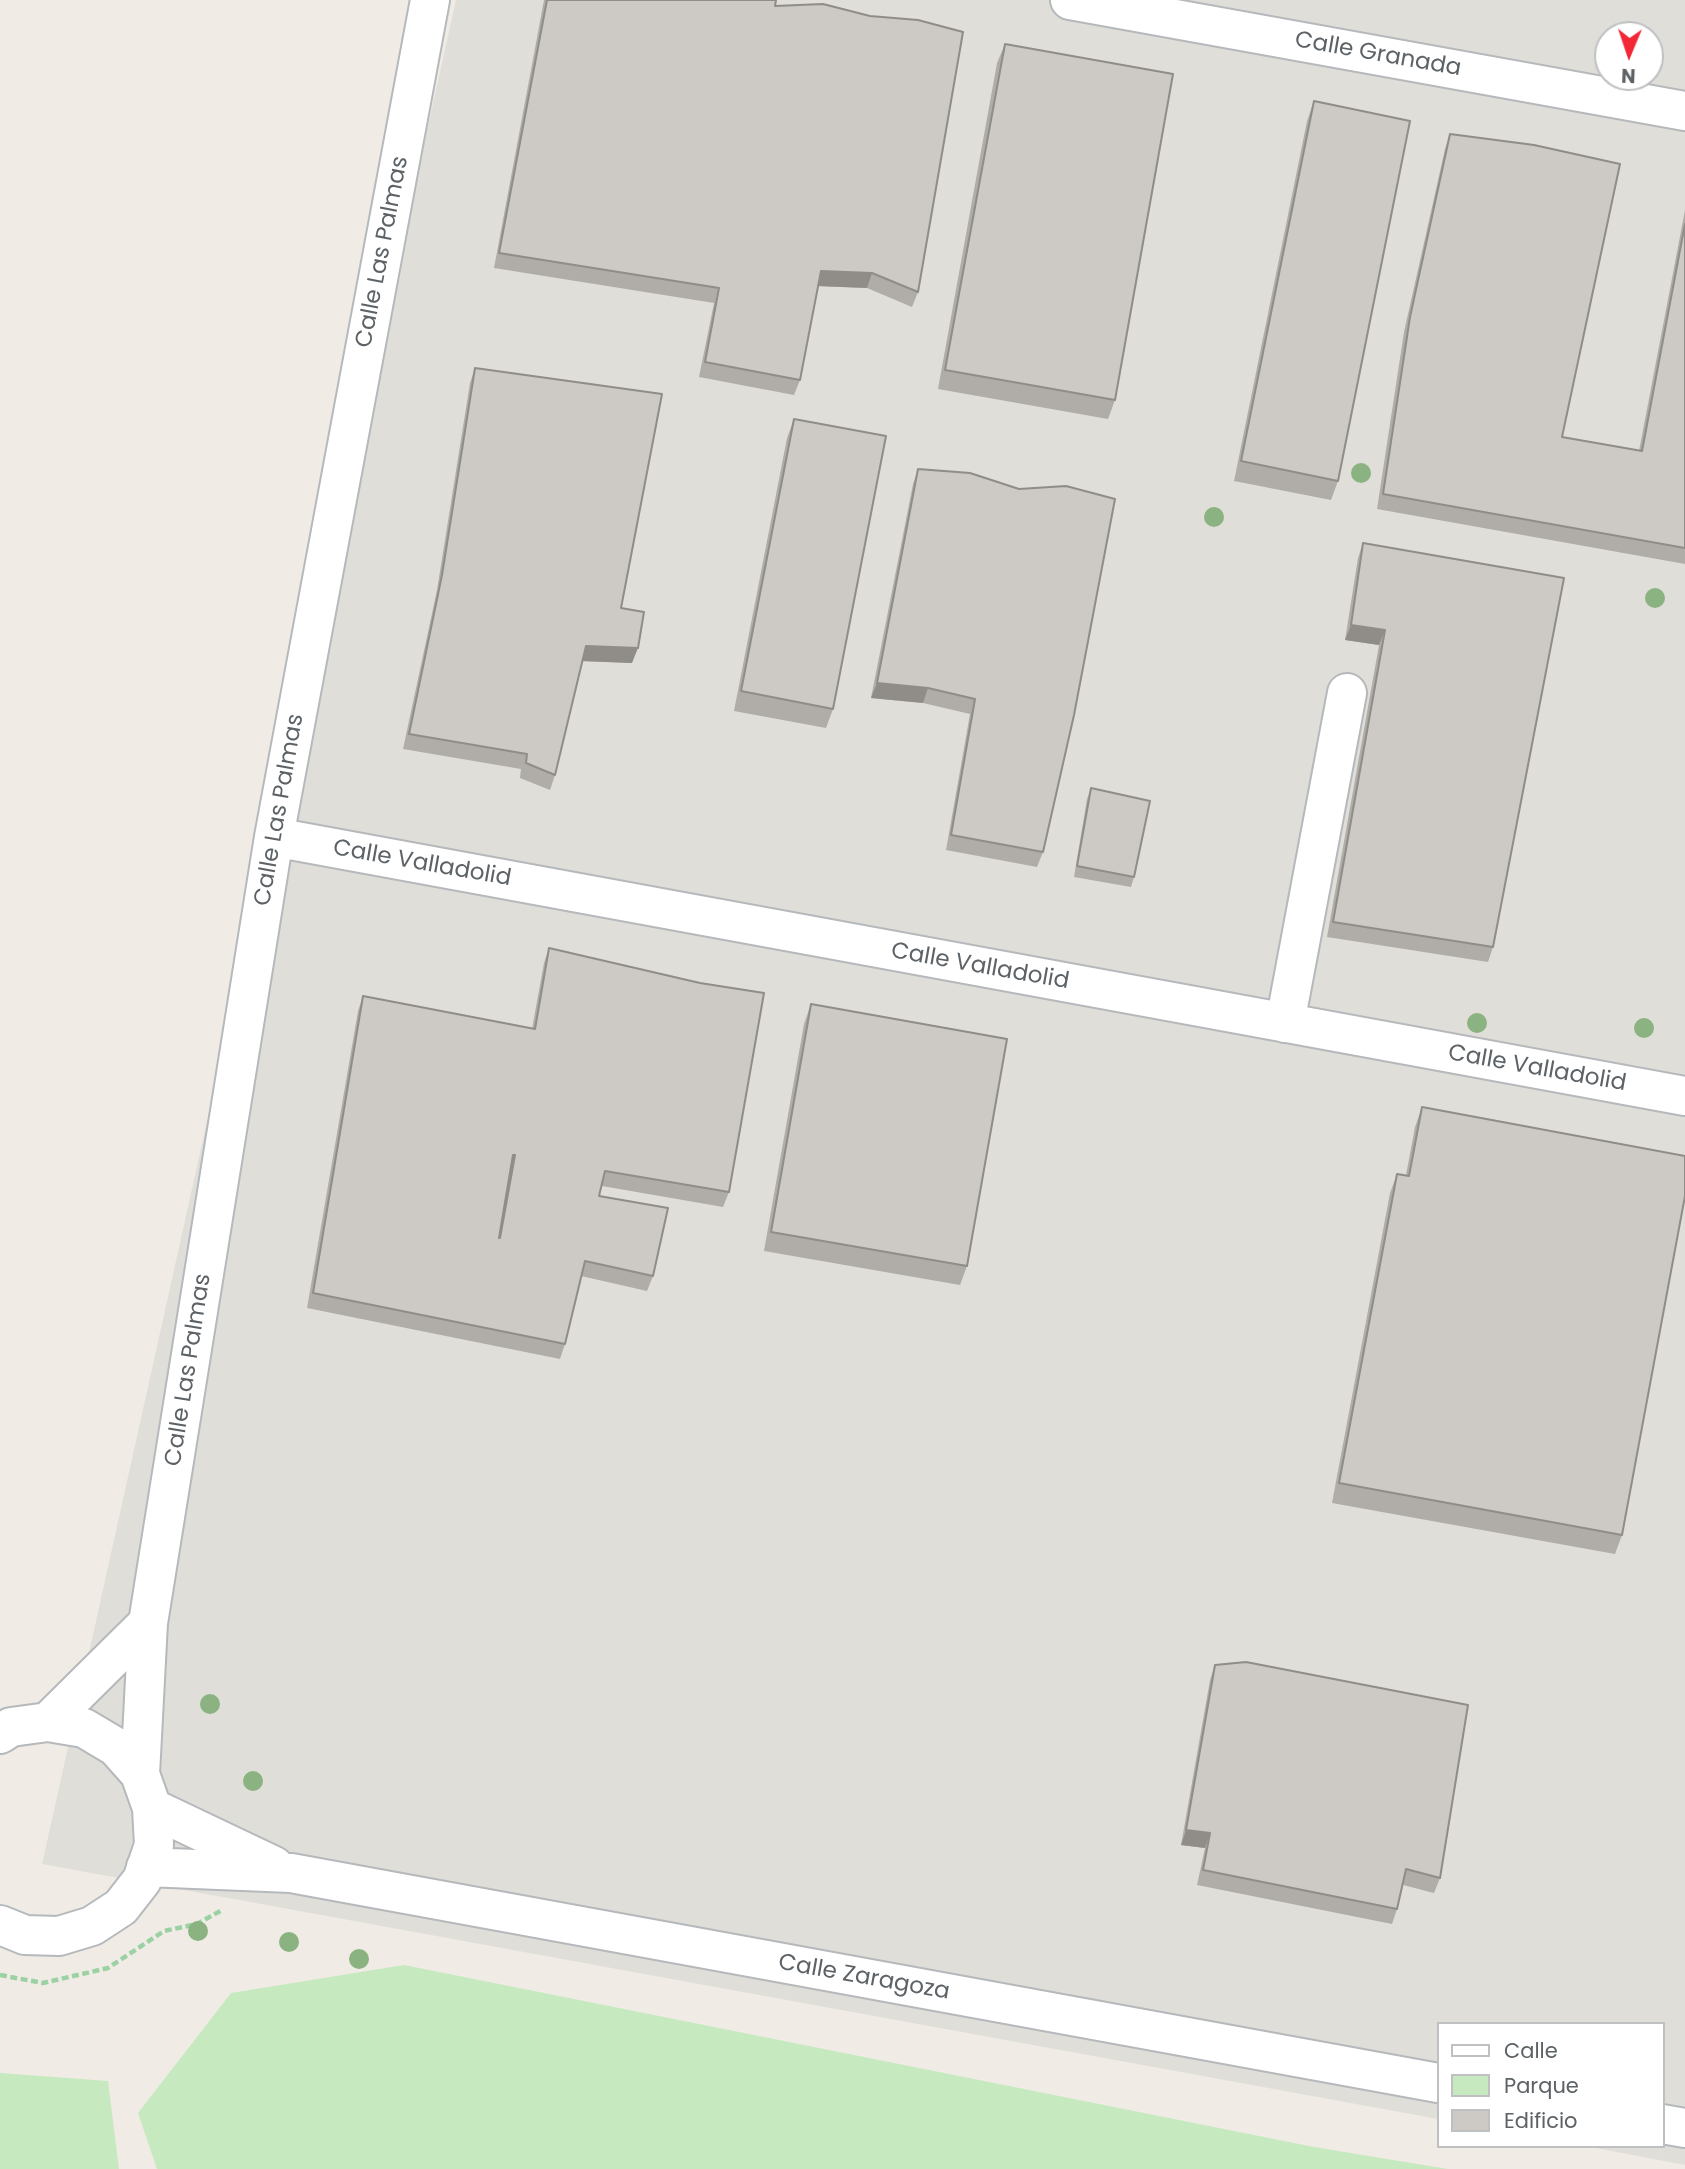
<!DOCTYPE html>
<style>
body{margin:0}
#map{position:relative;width:1685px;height:2169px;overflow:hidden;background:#f0ece5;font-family:Poppins,sans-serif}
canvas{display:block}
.legend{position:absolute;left:1437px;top:2022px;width:228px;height:126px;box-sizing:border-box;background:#fff;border:2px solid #bec0c2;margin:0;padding:9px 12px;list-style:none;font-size:21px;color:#5c6266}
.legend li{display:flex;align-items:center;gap:14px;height:35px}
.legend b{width:35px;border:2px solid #bec0c2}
.north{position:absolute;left:1594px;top:21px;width:70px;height:70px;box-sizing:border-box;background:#fff;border:2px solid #bec0c2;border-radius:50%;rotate:182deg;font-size:19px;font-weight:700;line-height:28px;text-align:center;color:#5c6266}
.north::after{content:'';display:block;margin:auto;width:24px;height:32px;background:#f32836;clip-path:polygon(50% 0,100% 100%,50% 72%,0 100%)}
</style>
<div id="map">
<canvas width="1685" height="2169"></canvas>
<ul class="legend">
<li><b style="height:9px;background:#fff"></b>Calle</li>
<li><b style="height:19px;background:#c6e9c0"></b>Parque</li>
<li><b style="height:19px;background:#cdc9c4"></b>Edificio</li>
</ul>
<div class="north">N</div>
</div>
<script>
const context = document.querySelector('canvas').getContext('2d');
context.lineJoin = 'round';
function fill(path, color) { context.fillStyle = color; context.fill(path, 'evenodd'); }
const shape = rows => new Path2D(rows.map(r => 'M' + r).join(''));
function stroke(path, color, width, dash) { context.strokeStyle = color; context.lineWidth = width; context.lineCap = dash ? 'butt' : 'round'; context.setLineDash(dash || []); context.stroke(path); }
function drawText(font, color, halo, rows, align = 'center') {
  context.font = font + ' Poppins,sans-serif'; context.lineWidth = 5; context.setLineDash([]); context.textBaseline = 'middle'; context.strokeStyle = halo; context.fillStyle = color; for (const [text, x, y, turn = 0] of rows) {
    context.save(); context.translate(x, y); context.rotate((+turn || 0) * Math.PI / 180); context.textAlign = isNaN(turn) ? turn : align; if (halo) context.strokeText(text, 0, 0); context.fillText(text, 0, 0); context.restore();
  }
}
fill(shape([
 [456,0,1685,0,1685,2165,1585,2146,1662,2146,1662,2024,1438,2024,1438,2119,42,1864],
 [1608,35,1650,35,1650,77,1608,77]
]), '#e0ded9');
fill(shape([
 [404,1965,1314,2147,1448,2169,157,2169,138,2113,231,1993],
 [0,2073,108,2081,119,2169,0,2169]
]), '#c6e9c0');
const minor = shape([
 [1070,0,1685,111],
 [274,837,1685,1096],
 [1285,1023,1347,693],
 [48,1722,148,1623,274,837,430,0],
 [0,1734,11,1727,48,1722,84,1728,116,1747,140,1774,152,1808,154,1845,142,1880,121,1907,92,1926,59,1936,25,1935,0,1925],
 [140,1774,148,1623],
 [152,1808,274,1866],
 [146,1867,291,1873,1438,2083],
 [1662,2124,1685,2128]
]);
stroke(minor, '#b5b9bc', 42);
stroke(shape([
 [0,1975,43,1983,108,1968,164,1931,197,1924,222,1910]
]), '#9cd1a4', 4.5, [7, 3.5]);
stroke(minor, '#fff', 38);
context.fillStyle = '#8bb281';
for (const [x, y] of [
 [1361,473],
 [1214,517],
 [1655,598],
 [1477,1023],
 [1644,1028],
 [210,1704],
 [253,1781],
 [198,1931],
 [289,1942],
 [359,1959]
]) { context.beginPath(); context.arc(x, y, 10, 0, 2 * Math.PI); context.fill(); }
fill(shape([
 [544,0,776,0,775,6,918,292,912,307,867,288,818,286,800,380,794,395,699,377,714,303,494,268],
 [1005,44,1115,400,1108,419,938,389,997,63],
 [1314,101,1338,481,1331,500,1234,481,1307,121],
 [1450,134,1562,437,1639,451,1685,210,1685,564,1377,509,1404,332,1445,149],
 [475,368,621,608,632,663,582,661,555,775,550,790,520,778,521,769,403,749,437,590,470,383],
 [794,419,833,709,826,728,734,711,787,438],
 [918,469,1043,852,1037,867,946,850,970,714,923,703,871,698,913,484],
 [1363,543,1493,947,1488,962,1327,937,1379,645,1345,640,1358,558],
 [1091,788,1134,877,1131,887,1074,877,1087,799],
 [549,948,729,1192,723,1207,602,1186,599,1196,653,1276,647,1291,581,1276,565,1344,560,1359,307,1308,358,1011,363,996,532,1029,544,963],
 [811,1004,967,1266,960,1285,764,1251,804,1024],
 [1422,1107,1622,1535,1615,1554,1332,1503,1390,1193,1397,1174,1406,1175,1415,1127],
 [1215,1665,1440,1878,1434,1893,1403,1885,1397,1909,1392,1924,1197,1885,1205,1848,1181,1845,1210,1680]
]), '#b0ada9');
fill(shape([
 [821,271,872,273,867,288,816,286],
 [1351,625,1385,630,1379,645,1345,640],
 [586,646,638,648,632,663,580,661],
 [877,683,928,688,923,703,871,698],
 [1186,1830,1210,1833,1205,1848,1181,1845]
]), '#908d89');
const building = shape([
 [547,0,776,0,775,6,823,4,870,16,918,20,963,32,918,292,872,273,821,271,800,380,705,362,719,288,499,253,547,0],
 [1005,44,1173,74,1115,400,945,370,1005,44],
 [1314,101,1410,121,1338,481,1241,461,1314,101],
 [1450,134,1534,145,1620,164,1562,437,1642,451,1685,224,1685,548,1383,494,1410,317,1450,134],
 [475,368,662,394,621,608,644,612,638,648,586,646,555,775,526,763,527,754,409,734,442,575,475,368],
 [794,419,886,436,833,709,741,691,794,419],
 [918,469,970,473,1019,489,1066,486,1115,499,1074,715,1043,852,951,835,975,699,928,688,877,683,918,469],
 [1363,543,1564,578,1493,947,1333,922,1385,630,1351,625,1363,543],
 [1091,788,1150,801,1134,877,1077,866,1091,788],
 [549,948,700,983,764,993,729,1192,605,1171,599,1196,668,1208,653,1276,585,1261,565,1344,313,1293,363,996,535,1029,549,948],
 [513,1155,515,1155,500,1238,499,1238,513,1155],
 [811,1004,1007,1039,967,1266,771,1232,811,1004],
 [1422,1107,1685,1156,1685,1196,1622,1535,1339,1483,1397,1174,1409,1176,1422,1107],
 [1246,1662,1468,1705,1440,1878,1406,1869,1397,1909,1203,1870,1210,1833,1186,1830,1215,1665,1246,1662]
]);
fill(building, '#cdc9c4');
stroke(building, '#908d89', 2);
drawText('23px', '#5c6266', '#fff', [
 ["Calle Granada",1378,55,10],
 ["Calle Las Palmas",383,252,-79],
 ["Calle Las Palmas",280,810,-80],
 ["Calle Valladolid",422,864,10],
 ["Calle Valladolid",980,967,10],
 ["Calle Valladolid",1537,1069,10],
 ["Calle Las Palmas",189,1370,-81],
 ["Calle Zaragoza",864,1978,10]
]);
</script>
